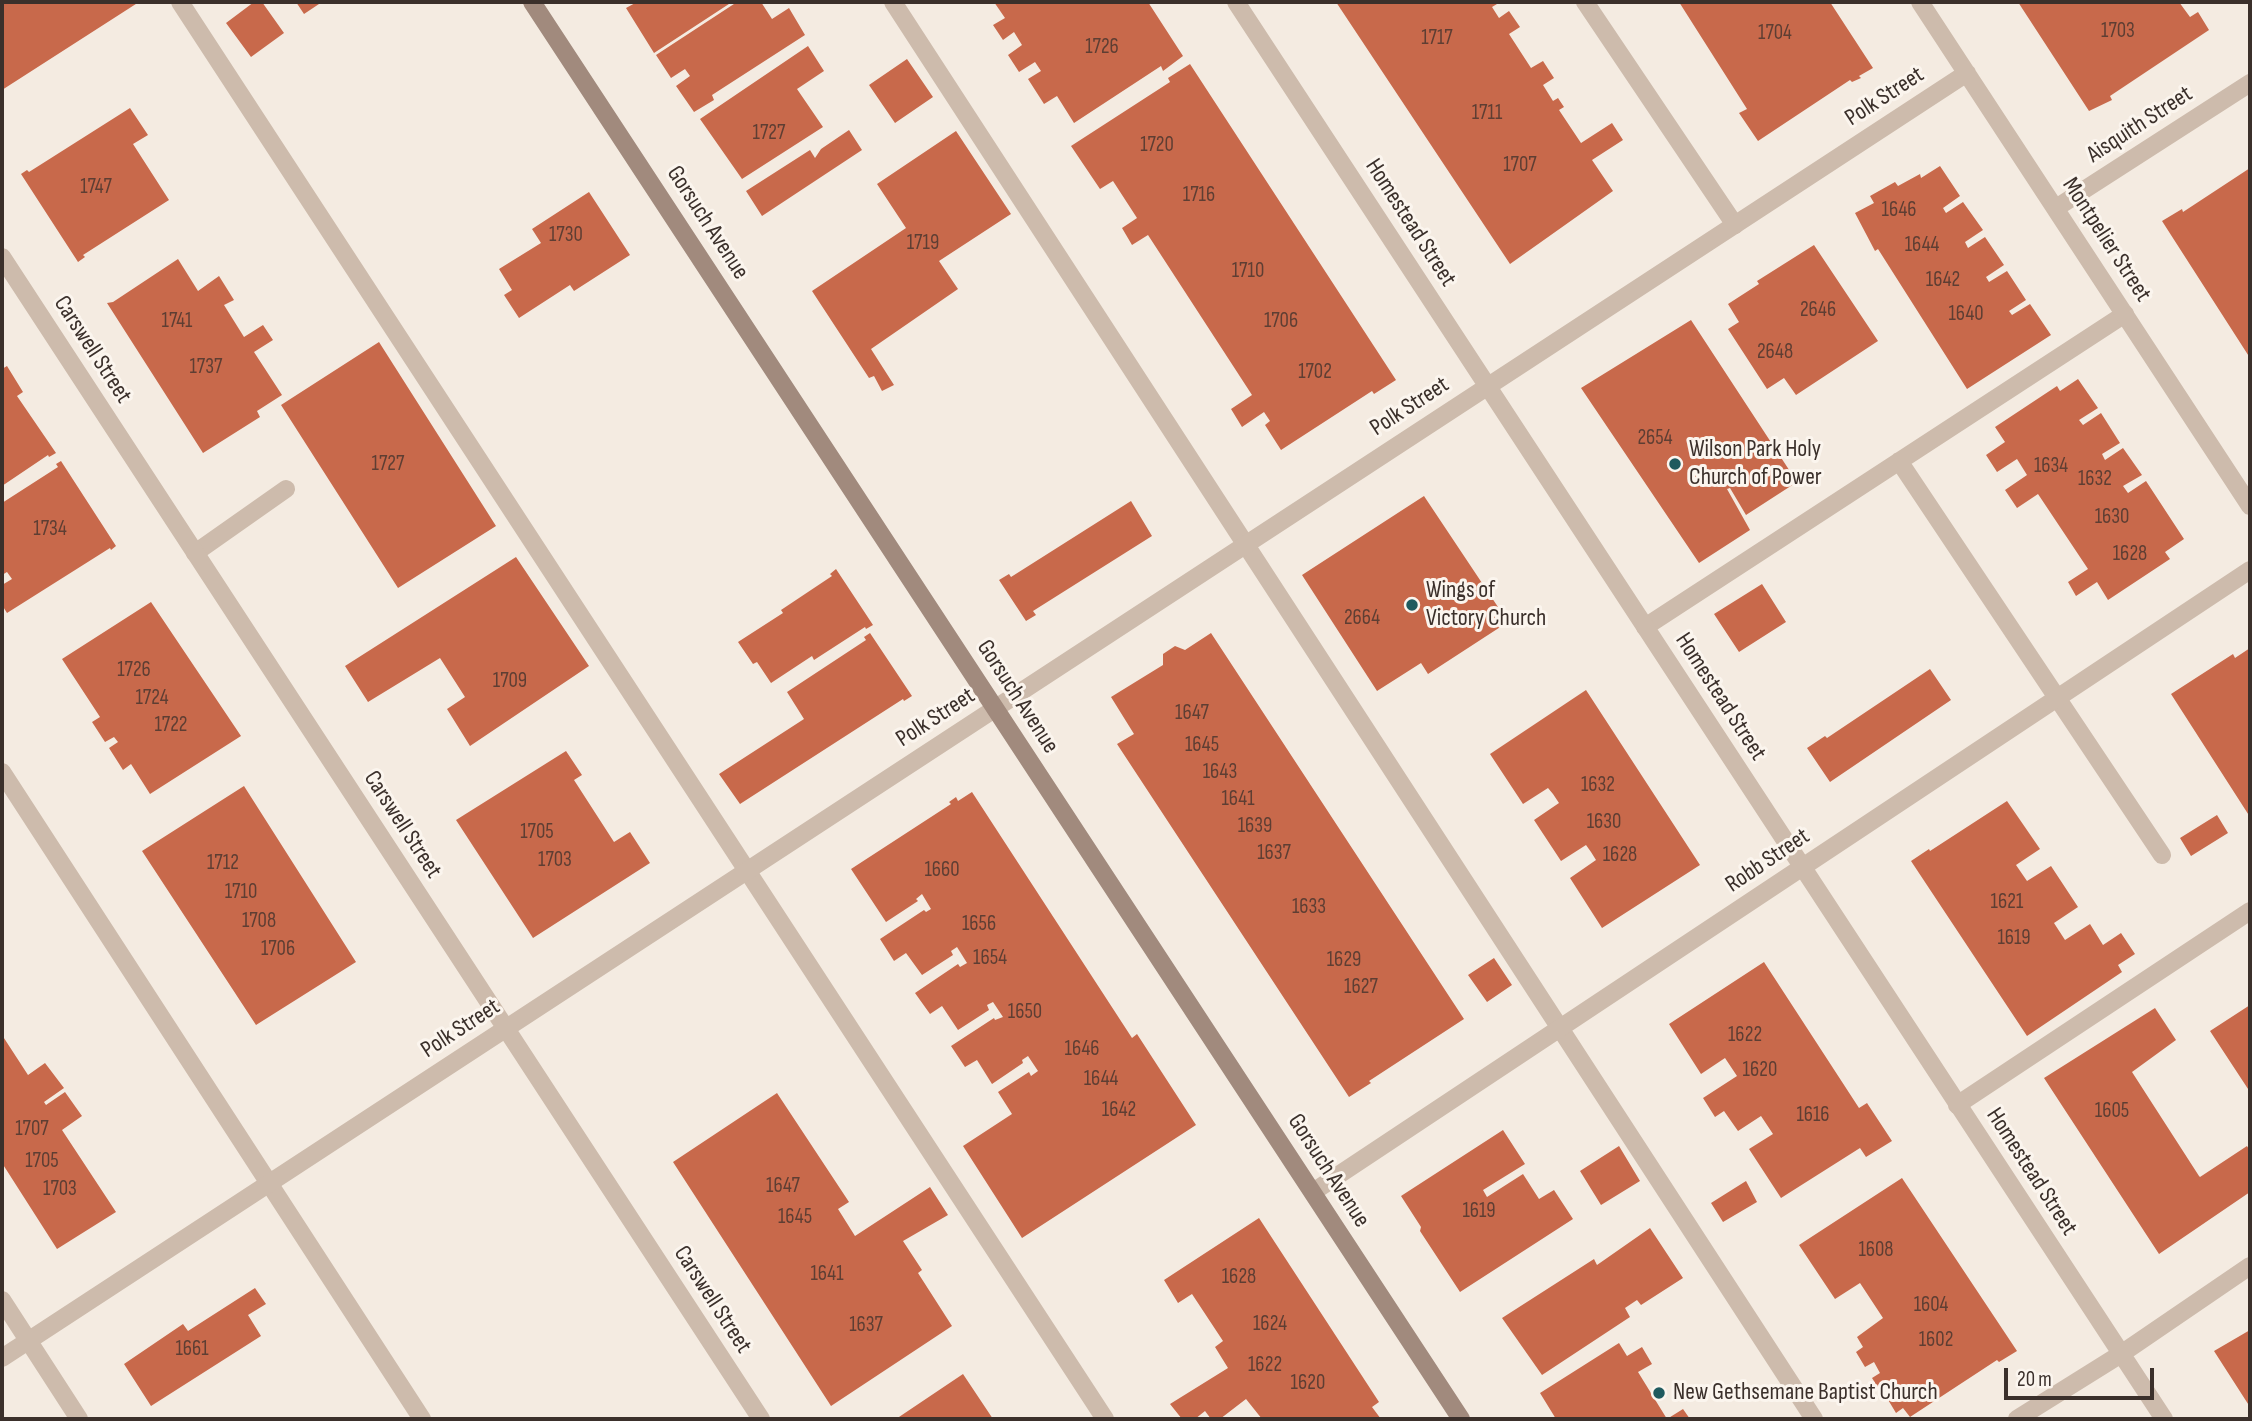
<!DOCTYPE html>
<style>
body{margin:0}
#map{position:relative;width:2252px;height:1421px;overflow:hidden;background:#f4ebe1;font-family:"Sofia Sans Condensed",sans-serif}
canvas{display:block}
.frame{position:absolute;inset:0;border:4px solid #3b302b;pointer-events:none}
.scale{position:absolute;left:2004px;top:1368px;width:150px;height:32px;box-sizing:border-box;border:4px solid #3b302b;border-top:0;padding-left:9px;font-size:21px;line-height:24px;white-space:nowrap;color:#3b302b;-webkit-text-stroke:5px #fbf5ee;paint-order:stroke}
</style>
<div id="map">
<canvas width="2252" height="1421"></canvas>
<div class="frame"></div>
<div class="scale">20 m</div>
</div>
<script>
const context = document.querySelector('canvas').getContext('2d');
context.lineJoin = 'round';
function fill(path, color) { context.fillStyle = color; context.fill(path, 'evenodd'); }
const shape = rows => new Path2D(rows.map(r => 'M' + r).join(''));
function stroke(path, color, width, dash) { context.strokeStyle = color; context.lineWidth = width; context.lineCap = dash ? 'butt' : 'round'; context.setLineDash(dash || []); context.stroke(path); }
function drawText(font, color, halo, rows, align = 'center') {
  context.font = font + ' "Sofia Sans Condensed",sans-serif'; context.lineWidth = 6; context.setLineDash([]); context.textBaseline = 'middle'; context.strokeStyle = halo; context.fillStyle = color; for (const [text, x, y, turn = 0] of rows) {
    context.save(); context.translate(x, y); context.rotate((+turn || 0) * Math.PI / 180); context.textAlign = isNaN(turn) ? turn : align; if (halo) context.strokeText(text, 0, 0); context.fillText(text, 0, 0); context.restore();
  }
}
fill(shape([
 [2,2,139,2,2,90],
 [254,2,262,2,284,33,251,57,226,23],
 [296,2,322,2,304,14],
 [637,2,732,2,654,53,626,8],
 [737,2,761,2,772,19,789,8,805,35,712,95,714,100,694,112,676,86,690,76,685,69,671,78,656,55],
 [994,2,1148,2,1183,56,1163,71,1161,66,1074,123,1057,96,1044,104,1028,79,1041,71,1035,62,1019,72,1008,55,1022,45,1014,32,1003,40,993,25,1005,18],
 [1336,2,1496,2,1497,4,1492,7,1499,18,1509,11,1520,27,1509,34,1531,68,1543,61,1554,78,1543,85,1553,101,1558,98,1564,107,1559,110,1581,143,1612,123,1623,140,1592,160,1613,191,1510,264],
 [1679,2,1830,2,1873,68,1859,76,1861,78,1852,82,1850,80,1758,141,1739,113,1747,109],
 [2018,2,2179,2,2190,17,2198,12,2209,30,2110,96,2112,100,2089,111],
 [808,46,824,71,797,89,823,127,742,179,700,119],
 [907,59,933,97,895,123,869,85],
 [1190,64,1396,380,1374,394,1372,391,1281,450,1265,425,1270,421,1264,412,1242,427,1231,409,1252,395,1148,235,1132,245,1122,228,1137,218,1113,181,1100,189,1071,146,1170,82,1168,78],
 [130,108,148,135,133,144,169,200,83,255,85,257,78,262,21,174,27,170,29,172],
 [849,130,862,150,762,216,746,191,810,150,815,158,821,149],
 [956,131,1011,214,939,261,958,289,871,349,894,385,882,391,874,376,869,378,812,291,906,228,877,184],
 [1940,166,1960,196,1943,208,1946,213,1963,202,1983,230,1965,242,1968,248,1985,237,2004,265,1986,277,1989,282,2007,271,2026,300,2009,311,2012,315,2030,304,2051,335,1967,389,1878,249,1875,251,1855,213,1874,203,1870,196,1895,182,1898,186,1920,174,1921,178],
 [2250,168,2250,358,2162,221,2182,209,2183,212],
 [589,192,630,255,574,291,570,285,519,318,504,295,512,290,499,269,541,243,532,229],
 [1814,245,1878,341,1796,395,1784,378,1767,389,1728,329,1739,322,1728,304,1759,284,1757,281],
 [178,259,198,291,219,276,234,300,224,305,244,337,263,325,273,340,254,352,282,395,257,411,260,417,203,453,107,303,113,302],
 [1691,320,1797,482,1746,515,1730,488,1727,489,1750,530,1699,563,1581,388],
 [379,342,496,526,398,588,281,405],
 [7,366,23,392,17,396,56,453,49,457,48,455,2,486,2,369],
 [2078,379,2098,408,2079,420,2083,425,2101,413,2120,443,2102,454,2105,460,2123,448,2142,475,2123,486,2128,493,2146,481,2184,539,2165,552,2170,559,2108,600,2097,582,2076,596,2068,582,2088,569,2038,494,2017,508,2005,490,2027,475,2017,459,1997,472,1986,455,2005,442,1995,427,2057,386,2060,391],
 [61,461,116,546,111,550,110,548,7,613,2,605,2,585,12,579,7,572,2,575,2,503,58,467,56,464],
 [1424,496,1508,622,1428,674,1421,663,1377,691,1302,575],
 [1131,501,1152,536,1033,611,1036,615,1026,621,999,580,1009,574,1011,577],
 [516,557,589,666,470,746,447,709,465,697,440,658,368,702,345,666],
 [836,569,873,625,866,629,865,627,814,660,812,656,771,683,757,662,753,664,738,642,783,613,781,610,832,576,830,574],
 [1762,584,1786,622,1739,652,1714,614],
 [151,602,241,736,150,794,131,764,123,770,109,748,118,742,114,737,105,742,92,722,100,717,62,659],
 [870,633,912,696,904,701,903,699,740,804,719,774,804,719,787,692,866,640,864,637],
 [1211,633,1464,1019,1369,1081,1371,1083,1349,1097,1117,744,1134,734,1111,697,1163,665,1163,654,1175,646,1185,650],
 [2250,648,2250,817,2171,694,2233,654,2235,658],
 [1930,669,1951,700,1830,782,1807,748,1825,736,1827,738],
 [1586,690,1700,865,1602,928,1570,878,1596,860,1591,852,1586,845,1561,861,1534,820,1559,803,1553,794,1548,788,1523,804,1490,754],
 [566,751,582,775,574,780,614,842,630,832,650,863,533,938,456,820],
 [244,786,356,962,256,1025,142,851],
 [972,792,1132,1038,1137,1034,1196,1125,1022,1238,963,1146,1012,1114,998,1092,1029,1072,1031,1076,1038,1071,1028,1056,1022,1060,1023,1063,992,1084,977,1060,965,1067,951,1046,994,1018,995,1020,1003,1017,993,1002,987,1005,989,1010,958,1030,942,1006,930,1014,915,993,958,964,960,967,967,963,957,947,951,951,953,955,922,975,906,953,894,961,880,939,924,910,926,912,931,909,922,894,916,899,918,901,886,922,851,869,951,804,949,802,956,797,958,801],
 [2007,801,2040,849,2016,865,2027,881,2051,866,2078,907,2054,923,2065,940,2090,924,2103,945,2121,933,2135,954,2118,965,2122,972,2027,1036,1911,861,1929,849,1930,851],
 [2217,815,2228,833,2191,856,2180,838],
 [1494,958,1512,985,1487,1002,1468,975],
 [1764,962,1859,1108,1867,1103,1892,1141,1866,1157,1860,1148,1781,1198,1749,1149,1773,1134,1761,1116,1738,1131,1724,1111,1715,1117,1703,1098,1737,1076,1725,1058,1701,1074,1669,1024],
 [2250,1005,2250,1092,2210,1031],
 [2155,1008,2176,1040,2132,1072,2199,1176,2200,1177,2247,1146,2250,1151,2250,1192,2159,1254,2044,1078],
 [2,1035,28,1075,45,1063,64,1088,44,1102,46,1105,65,1092,82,1116,62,1130,116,1212,57,1249,2,1163],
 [777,1093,849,1202,838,1209,855,1236,930,1187,948,1215,903,1241,922,1270,918,1273,952,1326,831,1406,673,1162],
 [1503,1130,1525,1164,1483,1190,1487,1197,1523,1174,1539,1199,1554,1190,1573,1219,1460,1292,1420,1231,1421,1227,1401,1196],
 [1619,1146,1640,1181,1601,1205,1580,1171],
 [1902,1178,2017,1351,1999,1362,1997,1360,1910,1417,1903,1408,1896,1413,1887,1398,1895,1393,1889,1383,1879,1389,1872,1378,1880,1373,1874,1362,1865,1367,1856,1352,1863,1347,1857,1337,1883,1318,1860,1283,1835,1299,1799,1245],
 [1746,1181,1757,1202,1723,1222,1711,1203],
 [1259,1218,1379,1402,1372,1407,1381,1419,1262,1419,1246,1399,1220,1419,1211,1419,1205,1411,1195,1419,1182,1419,1170,1404,1228,1368,1215,1347,1223,1341,1192,1294,1178,1303,1164,1280],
 [1650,1228,1683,1278,1641,1305,1637,1300,1625,1308,1630,1317,1542,1375,1502,1318,1594,1259,1597,1265],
 [255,1288,266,1304,248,1315,261,1336,151,1406,124,1364,183,1324,188,1331],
 [2250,1330,2250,1407,2214,1351],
 [1619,1343,1627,1356,1642,1347,1652,1364,1638,1372,1667,1419,1683,1409,1690,1419,1556,1419,1540,1393],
 [963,1374,993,1419,896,1419]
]), '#c8694b');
stroke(shape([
 [180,2,1105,1419],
 [893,2,1814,1419],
 [1585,2,1735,225],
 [1899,461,2162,855],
 [195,553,286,489],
 [1645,627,2125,314],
 [2,772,422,1419],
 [1957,1105,2250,911]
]), '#cdbbac', 18);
stroke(shape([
 [1236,2,2164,1419],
 [1920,2,2250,506],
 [2056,208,2250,83],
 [2,257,761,1419],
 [1313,1192,2250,570],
 [2,1300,79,1419],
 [2,1358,1967,73],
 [2017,1419,2121,1354,2250,1266]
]), '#cdbbac', 18);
stroke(shape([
 [532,2,1461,1419]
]), '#a18a7d', 18);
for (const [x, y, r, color] of [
 [1675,464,7,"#1f5a5e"],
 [1412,605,7,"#1f5a5e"],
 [1659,1393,7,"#1f5a5e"]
]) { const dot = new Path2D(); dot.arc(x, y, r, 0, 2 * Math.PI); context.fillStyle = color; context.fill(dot); stroke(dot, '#fbf5ee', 2.5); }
drawText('21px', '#5e3e33', null, [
 ["1703",2118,32],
 ["1704",1775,34],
 ["1717",1437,39],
 ["1726",1102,48],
 ["1711",1487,114],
 ["1727",769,134],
 ["1720",1157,146],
 ["1707",1520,166],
 ["1747",96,188],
 ["1716",1199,196],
 ["1646",1899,211],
 ["1730",566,236],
 ["1719",923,244],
 ["1644",1922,246],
 ["1710",1248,272],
 ["1642",1943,281],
 ["2646",1818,311],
 ["1640",1966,315],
 ["1741",177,322],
 ["1706",1281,322],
 ["2648",1775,353],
 ["1737",206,368],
 ["1702",1315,373],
 ["2654",1655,439],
 ["1727",388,465],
 ["1634",2051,467],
 ["1632",2095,480],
 ["1630",2112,518],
 ["1734",50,530],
 ["1628",2130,555],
 ["2664",1362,619],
 ["1726",134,671],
 ["1709",510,682],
 ["1724",152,699],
 ["1647",1192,714],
 ["1722",171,726],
 ["1645",1202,746],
 ["1643",1220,773],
 ["1632",1598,786],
 ["1641",1238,800],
 ["1630",1604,823],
 ["1639",1255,827],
 ["1705",537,833],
 ["1637",1274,854],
 ["1628",1620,856],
 ["1703",555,861],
 ["1712",223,864],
 ["1660",942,871],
 ["1710",241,893],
 ["1621",2007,903],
 ["1633",1309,908],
 ["1708",259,922],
 ["1656",979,925],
 ["1619",2014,939],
 ["1706",278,950],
 ["1654",990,959],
 ["1629",1344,961],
 ["1627",1361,988],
 ["1650",1025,1013],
 ["1622",1745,1036],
 ["1646",1082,1050],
 ["1620",1760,1071],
 ["1644",1101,1080],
 ["1642",1119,1111],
 ["1605",2112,1112],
 ["1616",1813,1116],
 ["1707",32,1130],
 ["1705",42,1162],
 ["1647",783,1187],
 ["1703",60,1190],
 ["1619",1479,1212],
 ["1645",795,1218],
 ["1608",1876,1251],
 ["1641",827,1275],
 ["1628",1239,1278],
 ["1604",1931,1306],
 ["1624",1270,1325],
 ["1637",866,1326],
 ["1602",1936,1341],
 ["1661",192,1350],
 ["1622",1265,1366],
 ["1620",1308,1384]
]);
drawText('24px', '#3b302b', '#fbf5ee', [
 ["Polk Street",1885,97,-33],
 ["Aisquith Street",2140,125,-33],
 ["Gorsuch Avenue",707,223,57],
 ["Homestead Street",1410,223,57],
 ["Montpelier Street",2106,240,57],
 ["Carswell Street",92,350,57],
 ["Polk Street",1410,407,-33],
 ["Gorsuch Avenue",1017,697,57],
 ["Homestead Street",1720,697,57],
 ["Polk Street",936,718,-33],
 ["Carswell Street",402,825,57],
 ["Robb Street",1768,861,-34],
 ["Polk Street",461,1029,-33],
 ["Gorsuch Avenue",1328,1171,57],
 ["Homestead Street",2031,1172,57],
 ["Carswell Street",712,1300,57]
]);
drawText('24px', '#3b302b', '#fbf5ee', [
 ["Wilson Park Holy",1689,450],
 ["Church of Power",1689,478],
 ["Wings of",1426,591],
 ["Victory Church",1426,619],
 ["New Gethsemane Baptist Church",1673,1393]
], 'left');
</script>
